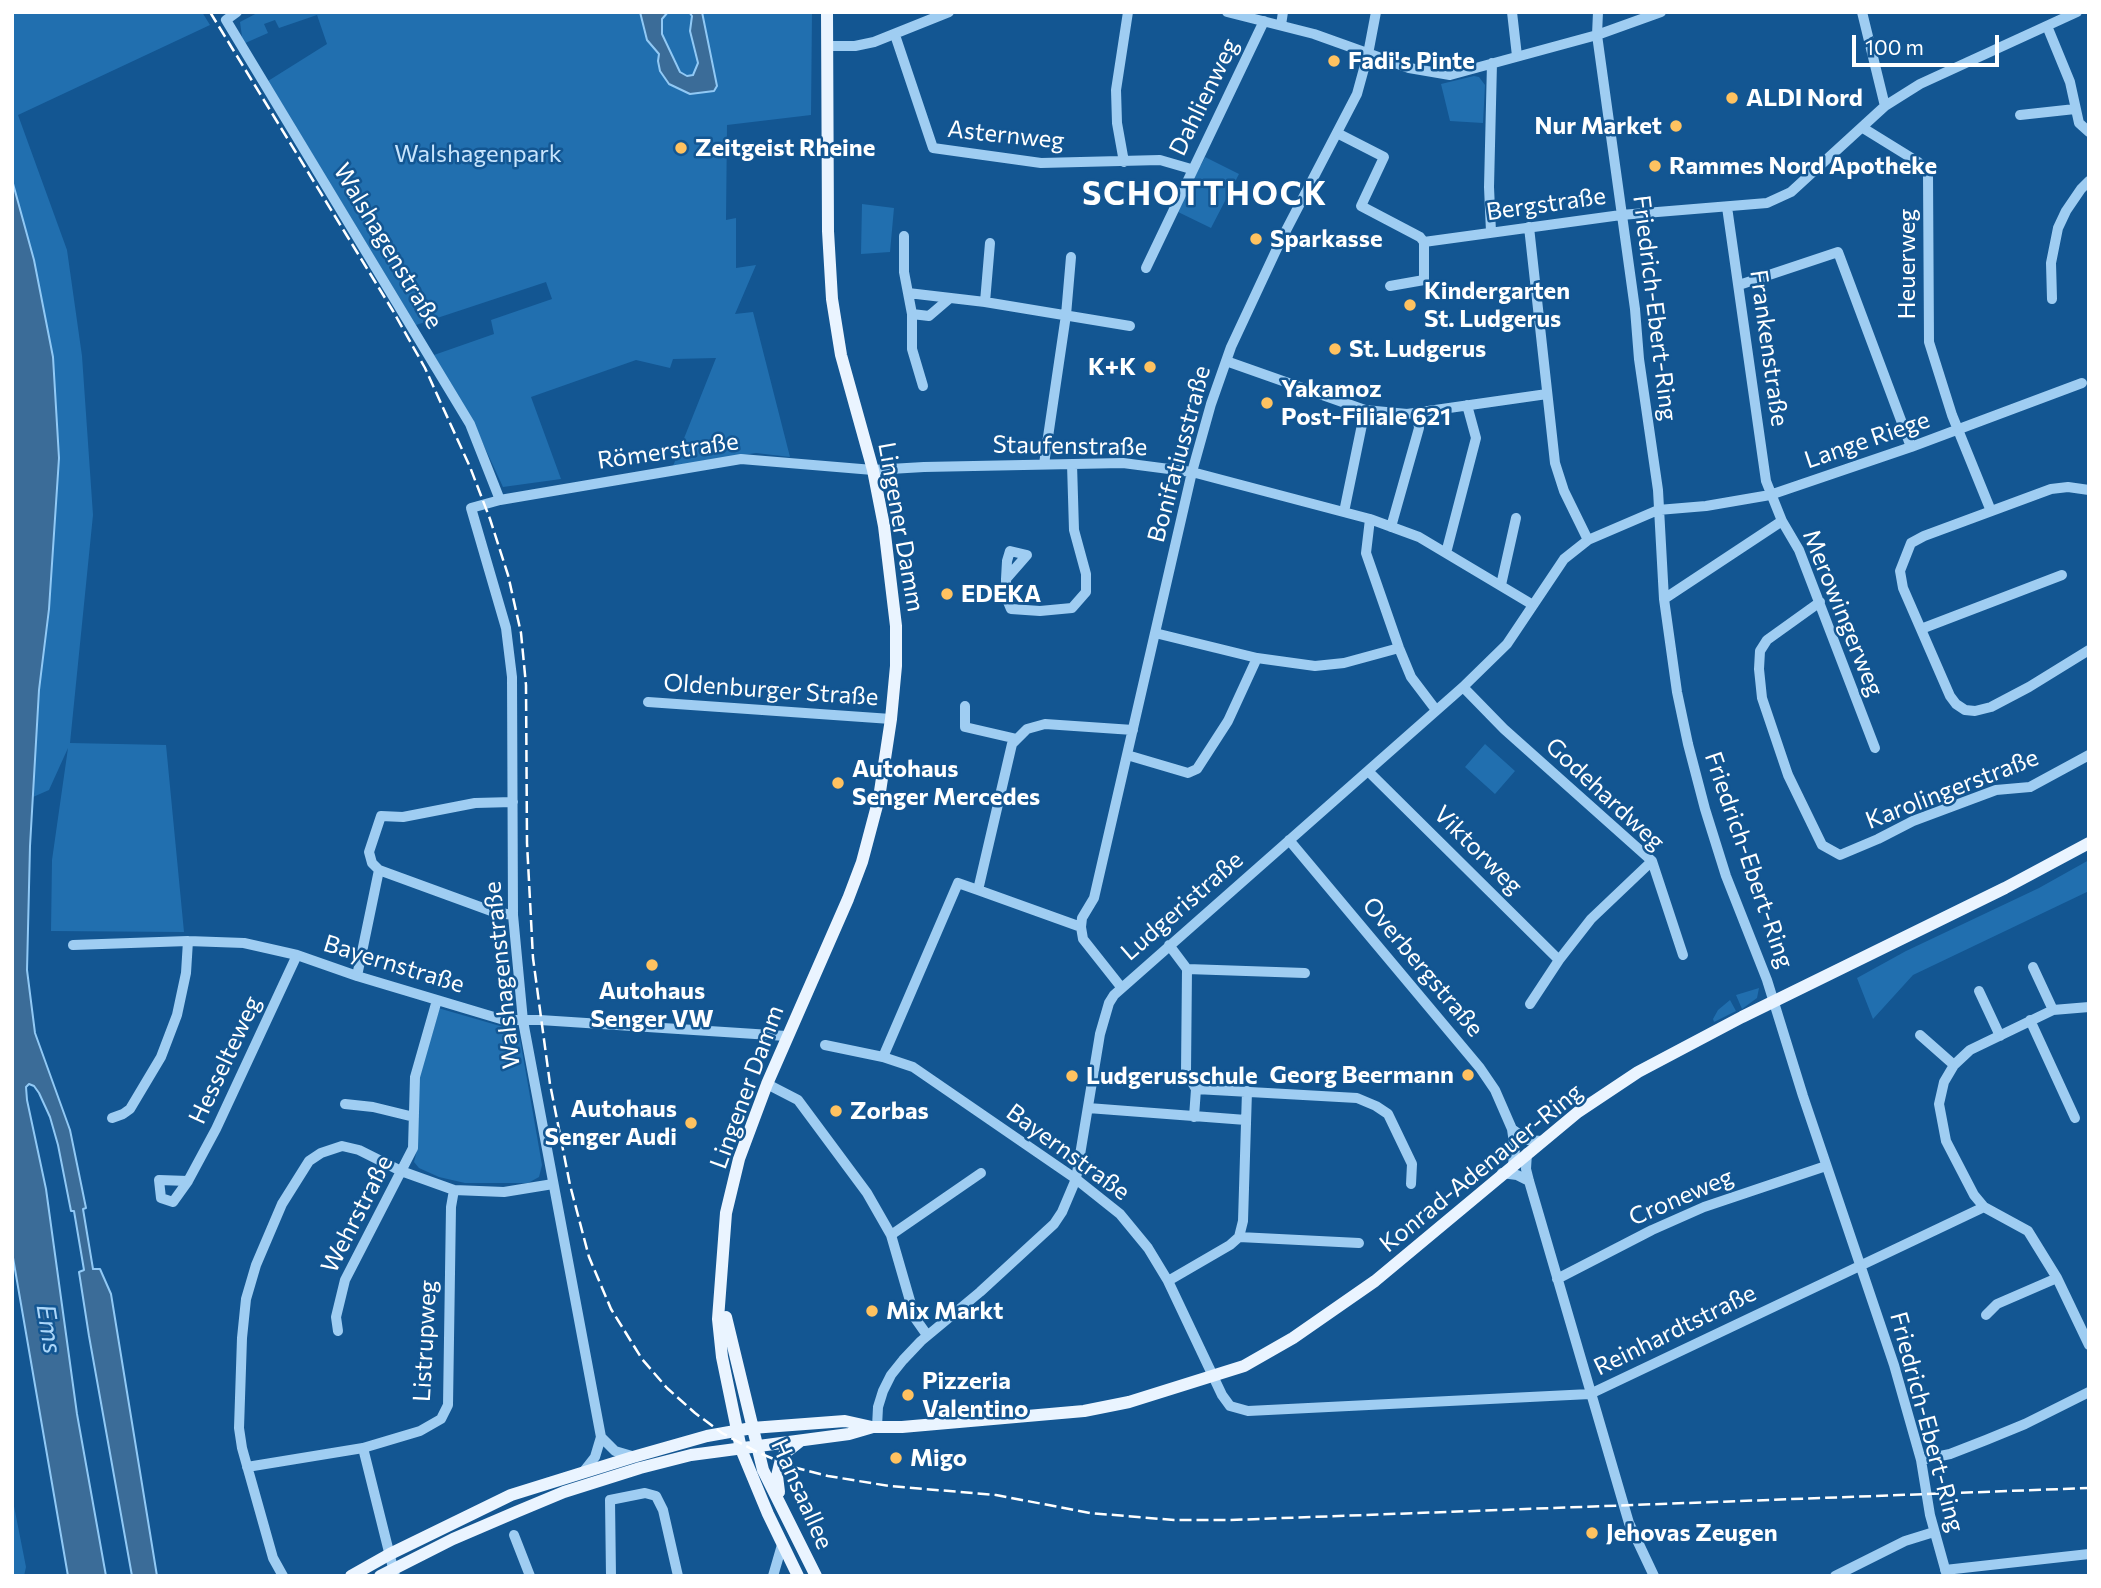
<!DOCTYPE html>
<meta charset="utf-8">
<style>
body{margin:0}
#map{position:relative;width:2101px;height:1588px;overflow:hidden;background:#135692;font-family:Commissioner,sans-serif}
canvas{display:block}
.frame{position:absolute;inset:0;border:14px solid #fff;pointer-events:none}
.scale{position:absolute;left:1852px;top:35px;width:147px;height:32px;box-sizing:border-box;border:4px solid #fff;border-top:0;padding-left:9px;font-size:21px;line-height:24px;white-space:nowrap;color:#fff;-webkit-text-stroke:5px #135692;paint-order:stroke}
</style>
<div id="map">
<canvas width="2101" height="1588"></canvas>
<div class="frame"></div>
<div class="scale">100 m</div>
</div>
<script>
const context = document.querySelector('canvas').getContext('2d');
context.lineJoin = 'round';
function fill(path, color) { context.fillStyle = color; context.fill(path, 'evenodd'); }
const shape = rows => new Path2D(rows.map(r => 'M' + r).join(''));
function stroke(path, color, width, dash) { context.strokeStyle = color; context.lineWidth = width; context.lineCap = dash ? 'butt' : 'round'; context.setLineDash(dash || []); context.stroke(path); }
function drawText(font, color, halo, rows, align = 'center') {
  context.font = font + ' Commissioner,sans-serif'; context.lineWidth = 5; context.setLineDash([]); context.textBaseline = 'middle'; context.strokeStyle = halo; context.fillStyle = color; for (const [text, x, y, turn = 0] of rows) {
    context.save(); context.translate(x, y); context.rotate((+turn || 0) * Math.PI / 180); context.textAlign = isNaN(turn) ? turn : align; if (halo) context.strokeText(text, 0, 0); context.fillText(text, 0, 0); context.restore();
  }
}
fill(shape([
 [12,12,202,12,210,25,18,115,67,250,82,356,93,515,70,743,166,745,184,932,51,931,52,860,68,748,49,790,33,797,39,690,49,609,59,458,53,357,34,260,12,180],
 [259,12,812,12,811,115,727,125,726,220,736,218,736,268,756,265,735,314,753,312,790,457,756,453,673,466,716,358,673,359,670,368,636,360,531,397,561,479,503,487,473,422,434,355,494,334,491,320,552,299,546,282,416,325,268,81,327,44,317,15,279,28,275,20,264,24,268,33,243,44,240,22],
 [1474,76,1479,77,1485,85,1483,123,1450,121,1441,84],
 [1205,157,1239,174,1211,228,1176,211,1193,169,1201,165],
 [862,204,894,208,890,252,861,254],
 [1485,744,1515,771,1495,794,1465,767],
 [2089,860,2089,891,1913,975,1873,1019,1857,978,1906,951,2039,888],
 [1759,988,1757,998,1742,1009,1736,995],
 [1730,1000,1736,1011,1714,1022,1713,1019,1718,1010],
 [438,1008,514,1030,520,1039,542,1165,539,1177,528,1183,465,1183,439,1177,419,1168,414,1162,417,1150,419,1079],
 [12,1496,26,1567,24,1576,12,1576]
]), '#216faf');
const water = shape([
 [640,12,668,12,662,19,662,34,680,72,687,76,693,75,698,63,690,31,692,16,689,12,702,12,717,86,714,91,690,94,669,84,660,71,658,61,659,54,647,40,640,12],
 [12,180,34,260,53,357,59,458,49,609,39,690,30,846,27,970,35,1033,70,1130,86,1208,83,1209,93,1269,100,1269,111,1294,157,1576,132,1576,89,1336,79,1272,84,1270,74,1211,71,1211,58,1145,50,1117,39,1093,34,1086,29,1084,26,1087,27,1100,46,1189,77,1414,106,1576,68,1576,12,1252,12,180]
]);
fill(water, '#3b6c98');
stroke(water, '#91c9f5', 2);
stroke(shape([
 [237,12,226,20,470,424,500,500],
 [1227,12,1314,34,1409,68,1450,75,1597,35,1661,12],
 [1512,12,1517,56],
 [1598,12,1597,35,1635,309,1639,359,1658,490,1664,599,1677,692,1688,744,1705,809,1726,876,1767,980,1803,1096,1894,1365,1921,1460,1930,1515,1947,1576],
 [1862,12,1885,106],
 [1281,25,1283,12],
 [2047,26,2070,82,2079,123,2089,132],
 [895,35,933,148,1041,163,1160,160,1191,169],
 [828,46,855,46,874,42,949,12],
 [2020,115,2075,109],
 [1863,128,1918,162,1928,174,1929,342,1952,415,1991,511],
 [1337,133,1384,157,1361,206,1420,237,1424,242,1621,215,1767,203,1791,192,1885,106,1920,84,2077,12],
 [1124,162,1117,123,1116,90,1128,12],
 [1727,207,1766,481,1782,521,1799,550,1875,748],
 [1529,227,1555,463,1564,491,1588,540],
 [1491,232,1489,187,1492,63],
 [904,236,904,272,912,314,912,349,923,386],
 [1146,268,1264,21],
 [1739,285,1838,252,1911,447],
 [1390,286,1424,280,1424,242],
 [908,293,985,302,1130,326],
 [2052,299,2051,263,2058,228,2066,211,2081,189,2089,181],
 [985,302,990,243],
 [912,314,929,316,950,298],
 [1226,361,1365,410,1407,414,1547,394],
 [1044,464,1066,315,1071,257],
 [2089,490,2068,487,2051,489,1924,536,1911,543,1900,571,1903,588,1950,696,1956,704,1965,710,1975,711,1991,707,2029,687,2089,650],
 [1344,512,1365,410],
 [1370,519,1366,553,1399,648,1411,677,1436,710],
 [1391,527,1419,428,1417,413],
 [1446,553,1476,438,1467,405],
 [1006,579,1027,555,1010,551,1007,561,1006,579,1006,597,1011,609,1040,611,1072,608,1086,592,1086,574,1074,530,1072,464],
 [1501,585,1516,518],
 [1664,599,1782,521],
 [1820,602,1767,640,1760,651,1759,669,1762,698,1788,775,1822,845,1840,855,1878,839,1913,821,1996,790,2030,787,2089,755],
 [1921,629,2062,575],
 [1155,633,1257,658,1315,666,1344,663,1399,648],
 [1463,687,1504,729,1652,861,1683,955],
 [648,702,891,719],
 [965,706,965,727,1017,739],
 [1127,755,1188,773,1197,769,1228,721,1257,658],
 [1368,771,1559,960],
 [1289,840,1480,1068,1495,1090,1512,1129,1515,1150,1513,1164],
 [379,870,494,912,513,915],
 [978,890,1081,927],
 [73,945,188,941,244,943,297,955,357,976,504,1020,540,1020,786,1036],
 [1169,945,1187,969,1186,1072,1196,1089,1194,1117],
 [2033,967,2053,1010],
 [1187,969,1305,973],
 [357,976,379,870,372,863,369,852,381,816,403,817,475,803,513,802],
 [1121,987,1083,939,1081,927,1082,918,1094,898,1192,472,1211,404,1231,347,1280,242,1357,94,1368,54,1376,12],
 [1979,991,2000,1036],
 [1530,1004,1559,960,1591,919,1652,861],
 [2089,1007,2053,1010,1970,1050,1954,1065,1944,1082,1939,1104,1946,1141,1974,1195,1984,1207,2028,1231,2057,1278,2089,1345],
 [2030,1020,2075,1118],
 [1920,1035,1954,1065],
 [825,1045,883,1057,913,1067,1076,1179,1120,1214,1148,1248,1168,1281,1222,1395,1230,1406,1248,1411,1590,1394,1984,1207],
 [883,1057,958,883,978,890,1012,744,1027,729,1045,724,1133,730],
 [767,1084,798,1100,867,1193,891,1235,915,1318,927,1335],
 [1196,1089,1357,1098,1376,1106,1388,1114,1412,1164,1411,1184],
 [345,1104,373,1107,414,1117],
 [1088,1108,1246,1120],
 [112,1118,123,1114,130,1109,161,1057,177,1015,186,973,188,941],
 [1512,1129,1527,1140,1542,1141],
 [1527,1153,1526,1169,1529,1181,1624,1506,1629,1523,1654,1576],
 [1502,1173,1517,1175,1529,1181],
 [188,1181,159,1180,161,1198,173,1202,188,1181,216,1129,297,955],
 [891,1235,981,1173],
 [1239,1237,1359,1243],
 [1557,1279,1652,1230,1704,1207,1826,1166],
 [1168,1281,1230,1245,1239,1237,1243,1221,1247,1091],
 [1986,1315,1997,1304,2057,1278],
 [338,1331,336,1317,345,1280,413,1148,415,1077,437,1000],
 [877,1427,878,1407,883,1391,891,1375,903,1360,921,1341,980,1292,1054,1224,1062,1212,1076,1179,1100,1034,1109,1003,1114,995,1463,687,1507,644,1564,559,1588,540,1658,510,1706,506,1770,495,1911,447,2082,383],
 [601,1437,615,1451,632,1456],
 [363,1448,395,1576],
 [1921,1460,1950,1454,1986,1440,2025,1424,2089,1392],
 [247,1467,363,1448,420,1431,441,1419,448,1405,451,1207,454,1190],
 [584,1471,595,1457,601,1437,523,1021,513,915,512,677,506,628,471,508,500,500,741,459,873,470,924,467,1123,463,1192,472,1370,519,1419,537,1533,605],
 [514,1535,530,1576],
 [1945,1570,2089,1554],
 [283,1576,273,1558,242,1448,239,1428,242,1338,246,1299,256,1265,282,1204,309,1161,321,1153,342,1146,359,1150,401,1171,454,1190,504,1192,553,1184],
 [611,1576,610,1500,645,1493,656,1496,663,1510,678,1576],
 [773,1576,782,1545],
 [1835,1576,1905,1541,1934,1532]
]), '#9fcdf2', 10);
stroke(shape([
 [726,1317,763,1470,816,1576],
 [779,1492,777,1476,781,1459,785,1453,799,1442],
 [351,1576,390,1554,511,1495,633,1457,707,1436,752,1428,845,1421,872,1427],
 [380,1576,453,1539,516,1512,564,1492,640,1468,691,1455,849,1434,873,1427,902,1427,1084,1411,1129,1402,1244,1366,1293,1338,1375,1281,1578,1112,1638,1072,1742,1017,2005,888,2089,843],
 [798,1576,768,1514,741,1449,722,1357,718,1319,726,1213,739,1159,767,1084,848,899,862,862,879,798,891,719,896,666,896,626,884,526,873,470,841,355,832,299,828,231,827,12]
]), '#eaf4ff', 12);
stroke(shape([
 [210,12,393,311,425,368,470,467,490,519,508,575,521,633,526,685,527,843,533,958,550,1084,570,1185,589,1257,611,1309,642,1359,667,1388,695,1413,722,1433,757,1452,793,1467,828,1476,889,1486,996,1495,1090,1513,1174,1520,1231,1520,2089,1488]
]), '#fff', 2.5, [12, 5]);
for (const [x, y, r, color] of [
 [1334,61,7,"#ffc260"],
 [1732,98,7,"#ffc260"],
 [1676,126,7,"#ffc260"],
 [681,148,7,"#ffc260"],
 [1655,166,7,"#ffc260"],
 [1256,239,7,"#ffc260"],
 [1410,305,7,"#ffc260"],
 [1335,349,7,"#ffc260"],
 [1150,367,7,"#ffc260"],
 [1267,403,7,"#ffc260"],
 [947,594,7,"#ffc260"],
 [838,783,7,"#ffc260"],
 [652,965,7,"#ffc260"],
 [1468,1075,7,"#ffc260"],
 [1072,1076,7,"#ffc260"],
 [836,1111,7,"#ffc260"],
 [691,1123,7,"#ffc260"],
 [872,1311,7,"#ffc260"],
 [908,1395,7,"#ffc260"],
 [896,1458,7,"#ffc260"],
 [1592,1533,7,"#ffc260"]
]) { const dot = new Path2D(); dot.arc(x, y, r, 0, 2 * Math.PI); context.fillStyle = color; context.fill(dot); stroke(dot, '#135692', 2.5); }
drawText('bold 24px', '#fff', '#135692', [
 ["Fadi's Pinte",1348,61],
 ["ALDI Nord",1746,98],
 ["Nur Market",1662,126,"right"],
 ["Zeitgeist Rheine",695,148],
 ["Rammes Nord Apotheke",1669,166],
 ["Sparkasse",1270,239],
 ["Kindergarten",1424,291],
 ["St. Ludgerus",1424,319],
 ["St. Ludgerus",1349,349],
 ["K+K",1136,367,"right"],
 ["Yakamoz",1281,389],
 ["Post-Filiale 621",1281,417],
 ["EDEKA",961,594],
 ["Autohaus",852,769],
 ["Senger Mercedes",852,797],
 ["Autohaus",652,991,"center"],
 ["Senger VW",652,1019,"center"],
 ["Georg Beermann",1454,1075,"right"],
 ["Ludgerusschule",1086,1076],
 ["Autohaus",677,1109,"right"],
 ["Senger Audi",677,1137,"right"],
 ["Zorbas",850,1111],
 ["Mix Markt",886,1311],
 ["Pizzeria",922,1381],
 ["Valentino",922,1409],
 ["Migo",910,1458],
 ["Jehovas Zeugen",1606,1533]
], 'left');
drawText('24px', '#fff', '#135692', [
 ["Dahlienweg",1204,97,-64],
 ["Asternweg",1006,135,6],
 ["Bergstraße",1546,204,-8],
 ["Walshagenstraße",388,246,59],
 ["Heuerweg",1907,264,-90],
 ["Friedrich-Ebert-Ring",1655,308,83],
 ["Frankenstraße",1769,348,82],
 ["Lange Riege",1867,440,-19],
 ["Staufenstraße",1070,446,1],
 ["Römerstraße",668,451,-8],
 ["Bonifatiusstraße",1179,454,-75],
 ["Lingener Damm",901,527,80],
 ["Merowingerweg",1843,613,68],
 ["Oldenburger Straße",771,690,4],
 ["Karolingerstraße",1952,789,-21],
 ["Godehardweg",1605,794,43],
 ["Viktorweg",1478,850,45],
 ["Friedrich-Ebert-Ring",1749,860,71],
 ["Ludgeristraße",1182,906,-41],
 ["Bayernstraße",394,964,17],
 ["Overbergstraße",1423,967,50],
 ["Walshagenstraße",502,975,-96],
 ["Hesselteweg",225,1060,-65],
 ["Lingener Damm",747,1087,-70],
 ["Bayernstraße",1068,1152,36],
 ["Konrad-Adenauer-Ring",1481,1168,-39],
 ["Croneweg",1681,1197,-23],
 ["Wehrstraße",357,1214,-63],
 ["Reinhardtstraße",1675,1330,-26],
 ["Listrupweg",425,1341,-87],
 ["Friedrich-Ebert-Ring",1927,1422,75],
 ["Hansaallee",802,1494,66]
]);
drawText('24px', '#c7e4fd', '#135692', [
 ["Walshagenpark",478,154]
]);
drawText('italic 26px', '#abd6f9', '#135692', [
 ["Ems",49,1329,81]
]);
context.letterSpacing = '2px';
drawText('bold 32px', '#fff', '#135692', [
 ["SCHOTTHOCK",1205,194]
]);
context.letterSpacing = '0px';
</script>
